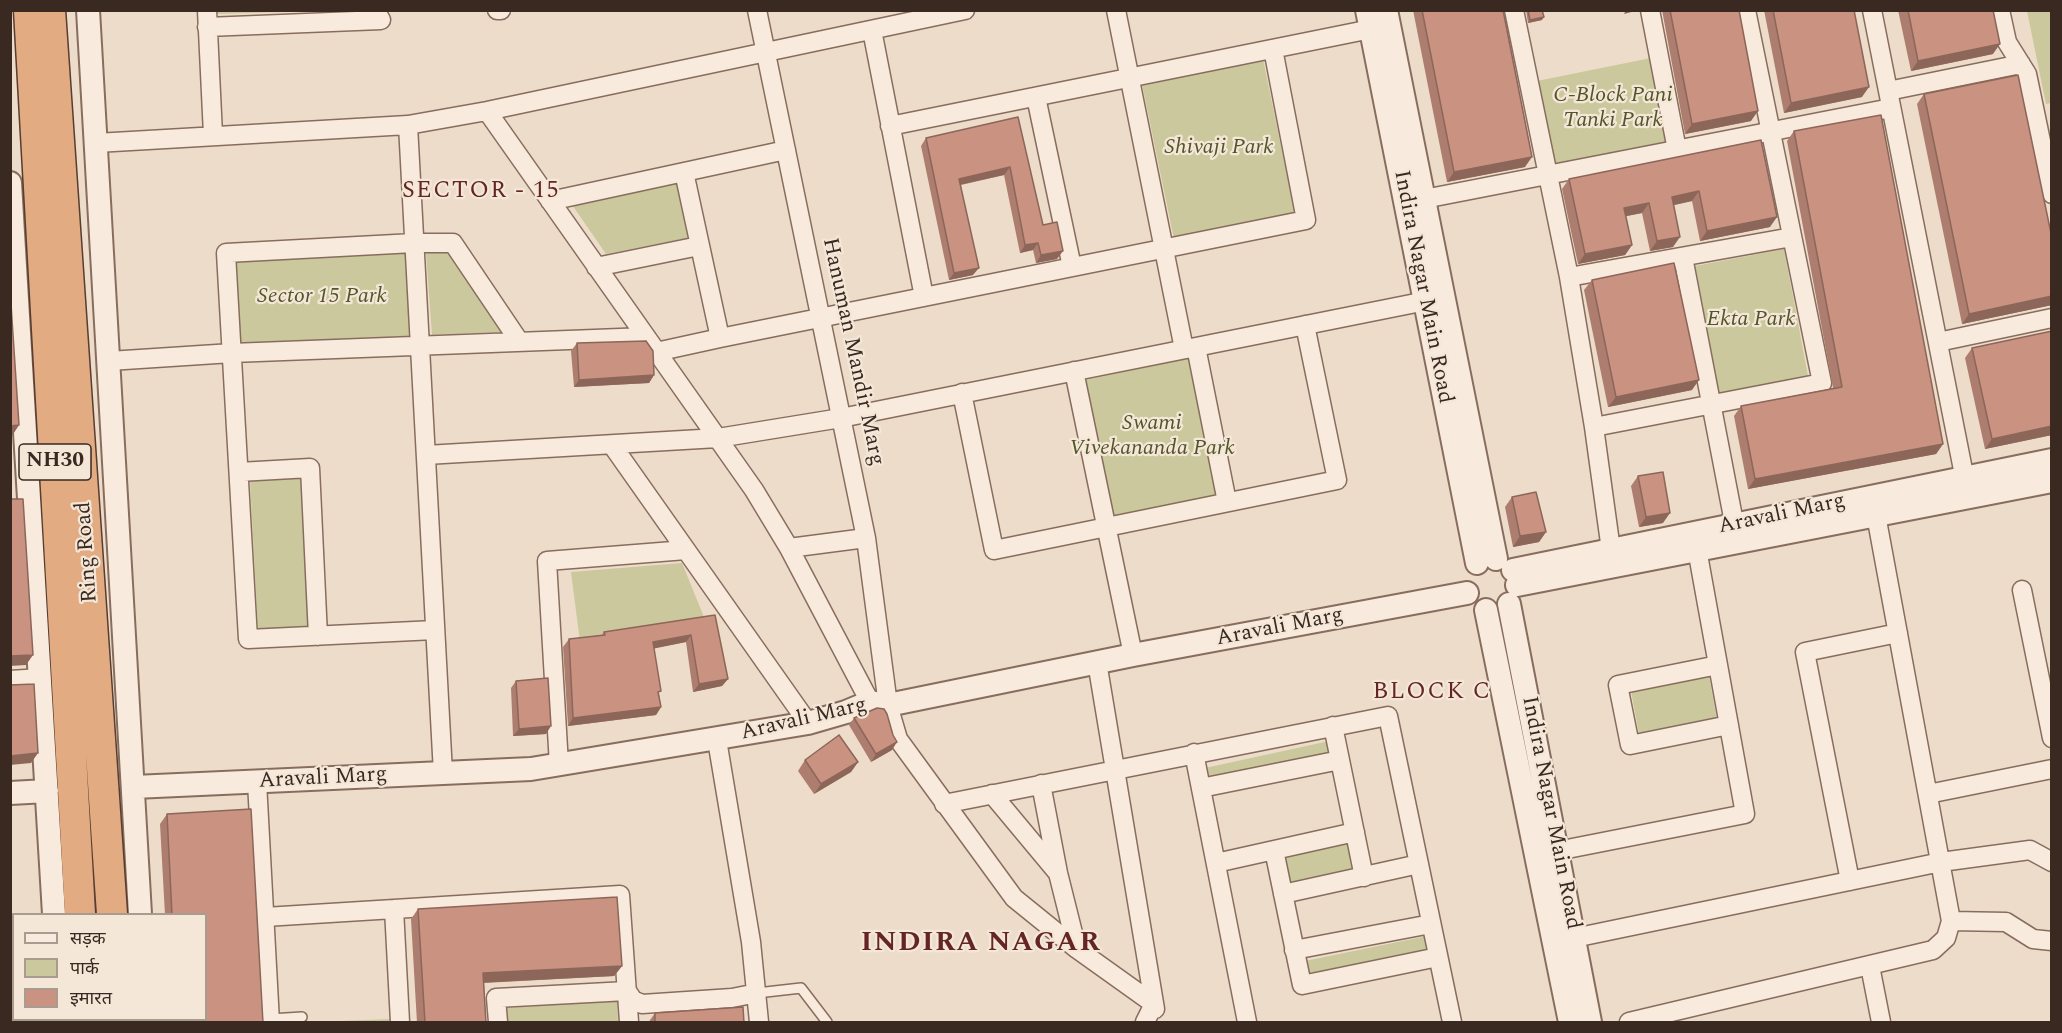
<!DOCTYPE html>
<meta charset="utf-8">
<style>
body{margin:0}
#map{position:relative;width:2062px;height:1033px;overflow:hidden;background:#eddcc9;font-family:Spectral,"Noto Sans Devanagari",serif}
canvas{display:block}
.frame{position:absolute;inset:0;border:12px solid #392921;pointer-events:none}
.legend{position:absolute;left:12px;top:913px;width:195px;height:108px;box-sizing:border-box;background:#f4e7d8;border:2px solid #a99b8f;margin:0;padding:8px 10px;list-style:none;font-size:18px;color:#392921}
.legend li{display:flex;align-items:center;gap:12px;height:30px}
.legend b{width:30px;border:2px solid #a99b8f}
</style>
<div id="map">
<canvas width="2062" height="1033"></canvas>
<div class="frame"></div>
<ul class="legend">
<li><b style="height:8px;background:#f8eadc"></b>सड़क</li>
<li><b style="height:16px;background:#cbc89d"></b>पार्क</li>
<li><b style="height:16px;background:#c99281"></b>इमारत</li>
</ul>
</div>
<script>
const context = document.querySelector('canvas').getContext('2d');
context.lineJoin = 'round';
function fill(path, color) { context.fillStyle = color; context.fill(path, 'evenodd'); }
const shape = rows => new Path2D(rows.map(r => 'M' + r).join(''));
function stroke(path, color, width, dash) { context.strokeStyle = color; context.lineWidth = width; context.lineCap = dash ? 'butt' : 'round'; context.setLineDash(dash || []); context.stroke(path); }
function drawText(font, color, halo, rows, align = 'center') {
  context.font = font + ' Spectral,serif'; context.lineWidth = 4.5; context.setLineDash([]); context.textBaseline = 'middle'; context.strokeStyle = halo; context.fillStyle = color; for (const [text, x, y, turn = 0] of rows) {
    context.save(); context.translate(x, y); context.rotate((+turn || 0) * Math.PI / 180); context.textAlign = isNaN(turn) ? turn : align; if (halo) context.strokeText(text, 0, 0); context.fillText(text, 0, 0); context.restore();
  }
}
fill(shape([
 [217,10,317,10,317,11,217,14],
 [2027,11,2051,11,2051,103,2046,104],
 [1651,58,1668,143,1554,166,1537,81],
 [1263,59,1295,214,1174,239,1142,84],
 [677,179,688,238,606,254,568,199],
 [407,249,412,339,239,348,232,258],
 [1784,249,1808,376,1719,393,1695,266],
 [448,252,503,332,432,335,426,253],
 [1190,358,1219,496,1114,517,1086,380],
 [302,478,310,628,258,631,250,481],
 [682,563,706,622,580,642,571,572],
 [1709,676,1717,720,1639,734,1631,691],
 [1334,740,1340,768,1211,796,1205,768],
 [1354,837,1362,877,1290,893,1282,853],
 [1432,935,1438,964,1311,991,1305,961],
 [617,1001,618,1022,506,1022,505,1008],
 [391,1019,392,1022,316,1022]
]), '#cbc89d');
const service = shape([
 [757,993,801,988,827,1022],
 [270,1019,302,1017]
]);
const minor = shape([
 [207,10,213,135],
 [497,10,501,10],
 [757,10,866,538,888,705,898,739,1014,898,1077,949,1154,1004,1145,1022],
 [1116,10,1184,349],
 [1514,10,1569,277,1594,427,1611,550],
 [1650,10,1677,150],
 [1872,10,1967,490],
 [2000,10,2007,42,2027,74,2052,194],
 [207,27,381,20,375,10],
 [872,30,924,297],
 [1888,91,2021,64],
 [1036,97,1072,267],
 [487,111,754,490,789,548,870,702],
 [408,125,443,773],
 [890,126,1371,29],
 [96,143,408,125,487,111,965,10],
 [1424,199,1891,108],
 [550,201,786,150],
 [1683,257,1737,538],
 [596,267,699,246],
 [1569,277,1792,237],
 [720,338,1306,220,1273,49],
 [1938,342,2052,318],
 [1196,347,1227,502],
 [656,352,720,338,684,172],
 [109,361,232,353,646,337],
 [1074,371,1133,655],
 [962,393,994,550,1337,480,1305,325],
 [1594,427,1822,383,1746,10],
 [612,445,808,723],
 [426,455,718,438,841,418,1436,299],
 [239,472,310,468,318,636],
 [789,548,866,538],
 [2022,590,2052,738],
 [435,630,248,639,226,253,414,243,453,243,519,341],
 [1097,662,1155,1009],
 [1718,665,1618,685,1630,745,1729,725],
 [10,680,41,678],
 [1333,726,1364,877],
 [717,740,751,942,759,1022],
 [1194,753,1247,1022],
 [559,765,547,561,686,550],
 [257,782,270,1022],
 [1041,784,1058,873,1077,949],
 [1201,788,1340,760],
 [992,794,1057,872],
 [1928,794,2052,769],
 [944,804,1388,716,1452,1022],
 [1274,850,1302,985,1438,957],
 [1557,851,1745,814,1695,538],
 [1216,863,1355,832],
 [1850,881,1805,652,1898,633],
 [1283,894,1419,864],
 [394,909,400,1022],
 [265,917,620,895,629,1022],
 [1951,921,2006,922,2033,939,2052,941],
 [1574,938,1941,862,2030,850,2052,862],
 [1294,950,1431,924],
 [1870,966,1881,1022],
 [498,1022,496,998,627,991,633,1000,642,1004,732,998,757,993],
 [1629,1022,1933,950,1946,938,1951,921,1876,515]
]);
const tertiary = shape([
 [88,10,140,914],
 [1367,10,1477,563],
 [1386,10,1496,559],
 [10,183,54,914],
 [1513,570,2052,460],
 [1517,585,2052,481],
 [1509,604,1590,1022],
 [1486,610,1570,1022],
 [134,787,531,769,808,723,846,712,870,702,888,705,1133,655,1467,593],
 [10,793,47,791],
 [60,1020,60,1022],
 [146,1020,146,1022]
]);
const trunk = shape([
 [29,10,80,914],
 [50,10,112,914],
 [86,1020,87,1022],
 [118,1020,118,1022]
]);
stroke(service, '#886d5e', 12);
stroke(minor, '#886d5e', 21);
stroke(tertiary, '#886d5e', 26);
stroke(trunk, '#573d32', 33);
stroke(service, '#f8eadc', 9);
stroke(minor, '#f8eadc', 18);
stroke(tertiary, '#f8eadc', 22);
stroke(trunk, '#e2ab82', 30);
fill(shape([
 [1413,10,1503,10,1525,167,1447,182],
 [1526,10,1542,10,1542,20,1528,23],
 [1662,10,1739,10,1751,121,1685,134],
 [1764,10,1854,10,1862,97,1784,113],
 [1898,10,1993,10,1993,54,1911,71],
 [1924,94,2052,238,2052,305,1962,324,1917,104],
 [1018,117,1043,225,1057,259,1036,263,1033,250,1020,253,1004,175,961,185,973,275,949,280,921,146,926,138],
 [1794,131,1943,444,1936,454,1748,489,1734,416,1741,406,1833,388,1787,141],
 [1761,140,1770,227,1700,241,1692,201,1674,205,1673,247,1650,251,1642,213,1626,216,1632,245,1625,255,1578,264,1562,189,1569,179],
 [1592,280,1692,390,1608,407,1584,290],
 [2052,331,2052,435,1985,449,1965,358,1972,348],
 [577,343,654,375,649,383,574,387,571,351],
 [1638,476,1663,523,1639,527,1631,486],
 [1512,497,1546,532,1539,542,1513,547,1505,507],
 [715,615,728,679,722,686,693,692,686,642,654,648,659,694,661,707,656,715,568,726,563,647,569,639,602,635,604,632],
 [516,681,546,734,513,736,511,688],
 [854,718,892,750,871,762,849,725],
 [805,760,858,762,851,772,814,794,798,771],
 [167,814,263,1023,171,1023,170,1020,206,1020,206,915,165,915,160,824],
 [418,909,622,966,614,976,484,983,486,1023,417,1023,411,919],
 [655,1013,744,1023,648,1023]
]), '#ad7e6f');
fill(shape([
 [1626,10,1639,10,1624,14],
 [1544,17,1542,20,1528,23,1530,20],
 [2000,44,1993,54,1911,71,1918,61],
 [1869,87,1862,97,1784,113,1791,103],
 [1758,111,1751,121,1685,134,1692,124],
 [1532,157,1525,167,1447,182,1454,172],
 [1010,167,1004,175,954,186,959,179],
 [1699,191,1692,201,1665,207,1672,197],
 [1649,203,1642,213,1617,218,1624,208],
 [1777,217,1770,227,1700,241,1707,231],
 [1680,237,1673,247,1650,251,1657,241],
 [1038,243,1033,250,1020,253,1025,245],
 [1632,245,1625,255,1578,264,1585,254],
 [1063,251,1057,259,1036,263,1041,255],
 [979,268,973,275,949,280,954,273],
 [2052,296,2052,305,1962,324,1969,314],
 [654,375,649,383,574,387,579,380],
 [1699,380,1692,390,1608,407,1616,397],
 [19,425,12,436,10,436,10,426],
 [2052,426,2052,435,1985,449,1992,439],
 [1943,444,1936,454,1748,489,1755,479],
 [1670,513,1663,523,1639,527,1646,517],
 [1546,532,1539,542,1513,547,1520,536],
 [691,635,686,642,647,650,653,642],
 [33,655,26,665,10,666,10,656],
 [728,679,722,686,693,692,699,684],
 [661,707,656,715,568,726,573,718],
 [551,726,546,734,513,736,519,729],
 [897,742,892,750,871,762,876,754],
 [38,753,31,763,10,765,10,756],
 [858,762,851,772,814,794,821,784],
 [622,966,614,976,476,983,483,973]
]), '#8d665a');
const building = shape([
 [1422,10,1503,10,1532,157,1454,172,1422,10],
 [1528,10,1542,10,1544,17,1530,20,1528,10],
 [1670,10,1739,10,1758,111,1692,124,1670,10],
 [1773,10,1854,10,1869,87,1791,103,1773,10],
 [1908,10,1993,10,2000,44,1918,61,1908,10],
 [2018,75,2052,238,2052,296,1969,314,1924,94,2018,75],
 [1881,115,1943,444,1755,479,1741,406,1842,387,1794,131,1881,115],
 [1018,117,1043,225,1057,222,1063,251,1041,255,1038,243,1025,245,1010,167,959,179,979,268,954,273,926,138,1018,117],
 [1761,140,1777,217,1707,231,1699,191,1672,197,1680,237,1657,241,1649,203,1624,208,1632,245,1585,254,1569,179,1761,140],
 [1674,263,1699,380,1616,397,1592,280,1674,263],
 [10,289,19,425,10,426,10,289],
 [2052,331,2052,426,1992,439,1972,348,2052,331],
 [646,341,653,351,654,375,579,380,577,343,646,341],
 [1663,472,1670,513,1646,517,1638,476,1663,472],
 [1536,492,1546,532,1520,536,1512,497,1536,492],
 [10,499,23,499,33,655,10,656,10,499],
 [715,615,728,679,699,684,691,635,653,642,661,691,658,692,661,707,573,718,569,639,605,635,604,632,715,615],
 [548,678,551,726,519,729,516,681,548,678],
 [34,684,38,753,10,756,10,685,34,684],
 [877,708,884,709,887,714,893,735,897,742,876,754,854,718,877,708],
 [839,735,858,762,821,784,805,760,839,735],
 [251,809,263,1023,178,1023,178,1020,206,1020,206,915,172,915,167,814,251,809],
 [617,897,622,966,483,973,486,1023,425,1023,418,909,617,897],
 [743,1007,744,1023,655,1023,655,1013,743,1007]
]);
fill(building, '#c99281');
stroke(building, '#8d665a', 1.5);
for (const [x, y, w] of [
 [55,462,72]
]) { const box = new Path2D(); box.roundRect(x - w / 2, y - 18, w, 36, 4.5); context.fillStyle = '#f4e7d8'; context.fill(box); stroke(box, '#392921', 1.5); }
drawText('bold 21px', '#392921', null, [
 ["NH30",55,462]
]);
drawText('italic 22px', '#525529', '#f4e7d8', [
 ["C-Block Pani",1613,97],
 ["Tanki Park",1613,122],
 ["Shivaji Park",1219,149],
 ["Sector 15 Park",322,298],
 ["Ekta Park",1751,321],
 ["Swami",1152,425],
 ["Vivekananda Park",1152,450]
]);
drawText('22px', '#392921', '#f4e7d8', [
 ["Indira Nagar Main Road",1422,287,79],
 ["Hanuman Mandir Marg",852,352,78],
 ["Aravali Marg",1782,515,-12],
 ["Ring Road",88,552,-94],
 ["Aravali Marg",1280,628,-11],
 ["Aravali Marg",804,720,-13],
 ["Aravali Marg",323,779,-3],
 ["Indira Nagar Main Road",1550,813,79]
]);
context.letterSpacing = '1.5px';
drawText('24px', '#642523', '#f4e7d8', [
 ["SECTOR - 15",481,192],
 ["BLOCK C",1432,693]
]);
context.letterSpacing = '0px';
context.letterSpacing = '1.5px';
drawText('bold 28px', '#642523', '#f4e7d8', [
 ["INDIRA NAGAR",981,945]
]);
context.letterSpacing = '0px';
</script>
